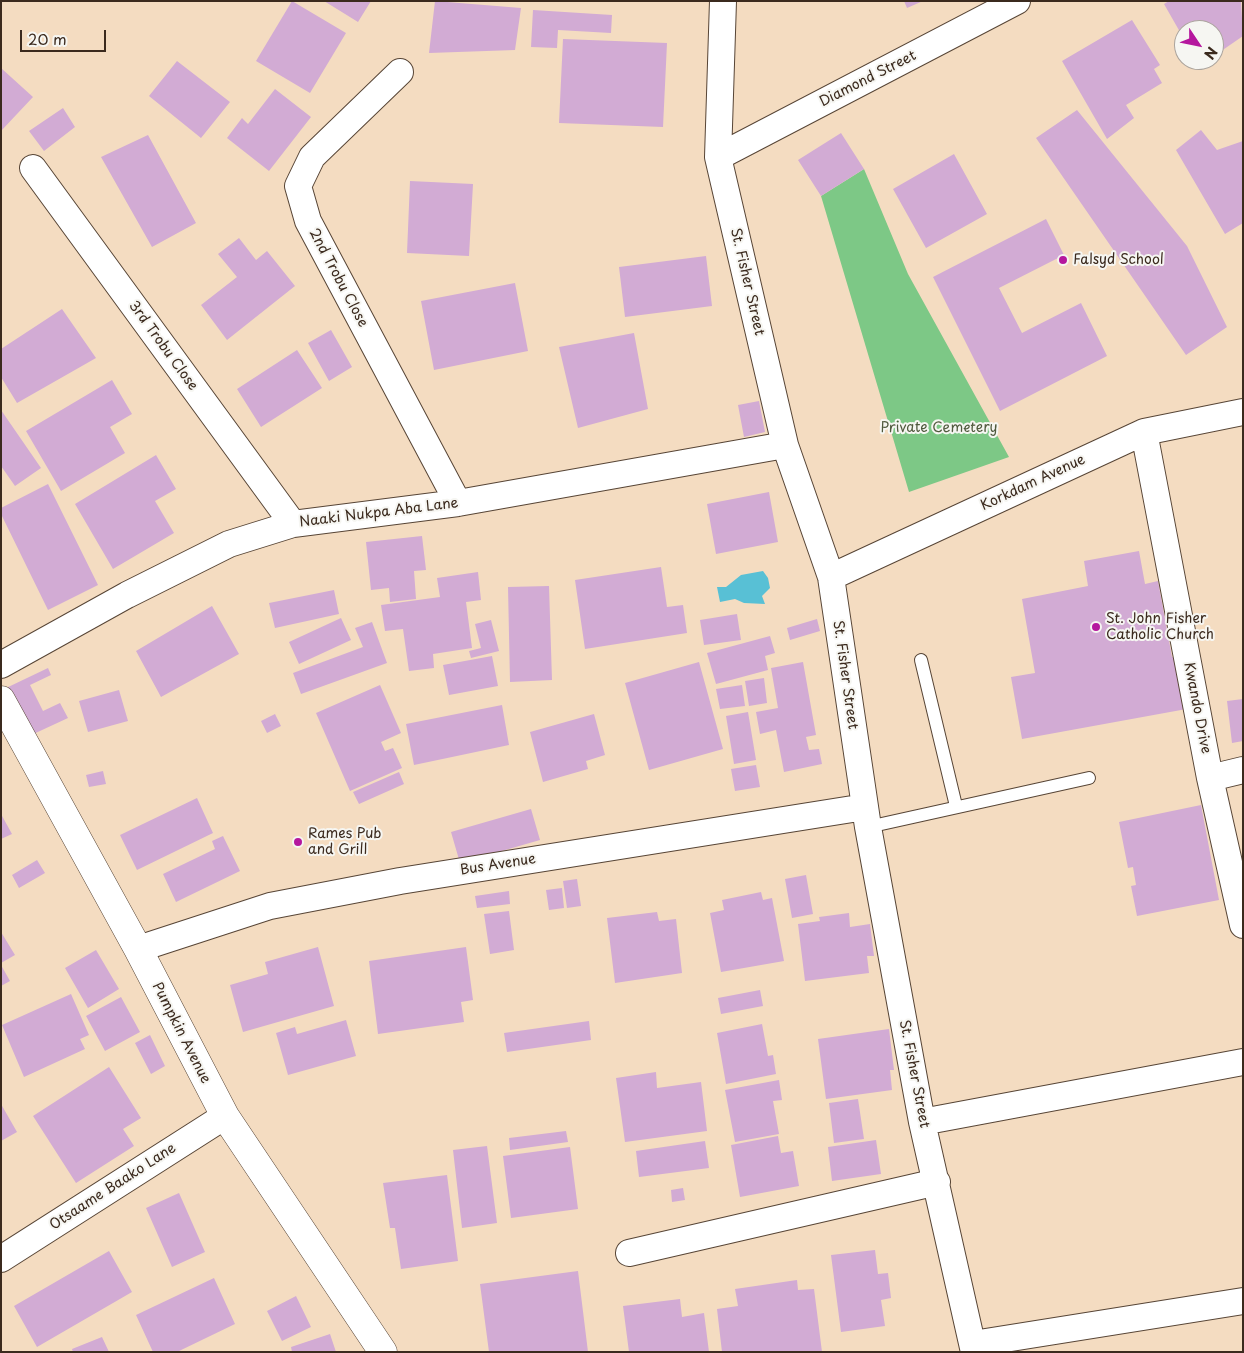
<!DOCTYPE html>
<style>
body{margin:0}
#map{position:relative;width:1244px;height:1353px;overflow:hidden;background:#f4dcc1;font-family:"Playpen Sans",sans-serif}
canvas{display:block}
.frame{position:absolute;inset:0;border:2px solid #3b2a1e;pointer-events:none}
.north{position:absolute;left:1174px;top:20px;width:50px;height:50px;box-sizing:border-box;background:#f6f6f2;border:1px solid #aba49d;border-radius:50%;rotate:124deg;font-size:14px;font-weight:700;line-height:20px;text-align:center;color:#3b2a1e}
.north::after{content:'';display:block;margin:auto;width:18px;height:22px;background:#b5179e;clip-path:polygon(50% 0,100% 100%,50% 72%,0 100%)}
.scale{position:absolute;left:20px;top:30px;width:86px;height:22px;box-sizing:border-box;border:2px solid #3b2a1e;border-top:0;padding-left:6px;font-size:15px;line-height:18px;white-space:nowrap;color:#3b2a1e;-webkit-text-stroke:4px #f6f6f2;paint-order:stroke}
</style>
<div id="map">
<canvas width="1244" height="1353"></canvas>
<div class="frame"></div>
<div class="north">N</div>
<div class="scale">20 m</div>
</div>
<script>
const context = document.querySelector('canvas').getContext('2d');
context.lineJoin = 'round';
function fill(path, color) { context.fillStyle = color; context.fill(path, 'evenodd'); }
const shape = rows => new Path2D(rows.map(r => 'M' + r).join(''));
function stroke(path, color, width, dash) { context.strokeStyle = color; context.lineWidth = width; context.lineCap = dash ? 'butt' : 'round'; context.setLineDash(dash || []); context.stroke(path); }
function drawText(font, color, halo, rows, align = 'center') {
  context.font = font + ' "Playpen Sans",sans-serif'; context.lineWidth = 4; context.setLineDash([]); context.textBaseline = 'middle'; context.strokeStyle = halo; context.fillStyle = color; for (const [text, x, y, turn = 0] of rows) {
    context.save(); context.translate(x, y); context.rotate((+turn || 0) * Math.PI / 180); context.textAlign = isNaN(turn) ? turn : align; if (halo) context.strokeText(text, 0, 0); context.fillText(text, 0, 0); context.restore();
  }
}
fill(shape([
 [864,169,908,274,1009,457,909,492,821,196]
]), '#7dc886');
fill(shape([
 [763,571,768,578,770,588,762,596,765,604,744,603,735,599,720,602,717,587,726,587,741,575]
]), '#58c0d5');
fill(shape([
 [292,1,346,33,310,93,256,61],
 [324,1,371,1,358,22],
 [435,1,521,8,515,50,429,53],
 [904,1,923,1,907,8],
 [1169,1,1241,1,1243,36,1214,56,1214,30,1184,30,1184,39,1164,4],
 [533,10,612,15,611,33,558,30,557,48,531,47],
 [1132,20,1160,65,1154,69,1162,83,1126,105,1134,118,1107,139,1062,61],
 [563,39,667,43,663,127,559,123],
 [177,61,230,102,201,138,149,96],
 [1,68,33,97,1,131],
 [275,89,311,117,269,171,227,138,242,118,248,124],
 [63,108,75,127,44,151,29,131],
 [1077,110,1187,246,1227,327,1186,355,1036,138],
 [1201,130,1217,150,1243,141,1243,223,1225,234,1176,150],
 [841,133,864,169,821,196,798,160],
 [148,135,196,223,152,247,101,157],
 [954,154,987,214,926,248,893,189],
 [410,181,473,184,469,256,407,253],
 [1046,219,1064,255,999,288,1022,333,1081,303,1107,356,1000,411,933,277],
 [239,238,256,260,267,251,295,286,227,340,201,305,237,277,218,254],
 [706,256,712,306,625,317,619,267],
 [515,283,528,351,434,370,421,301],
 [62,309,96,358,17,403,1,377,1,349],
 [331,330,352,367,329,381,308,343],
 [634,333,648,409,578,428,559,347],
 [297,350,322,388,261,427,237,389],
 [112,380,132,414,110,427,125,453,61,491,26,431],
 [759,401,765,432,744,437,738,405],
 [1,410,41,468,15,486,1,466],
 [156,455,176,489,155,501,174,533,113,569,75,504],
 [48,484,98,585,48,610,1,514,1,508],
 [769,492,778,542,716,554,707,504],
 [422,536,426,570,414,571,416,599,390,602,389,588,371,590,366,542],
 [1139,551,1145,584,1158,581,1172,657,1183,655,1192,708,1022,739,1011,677,1035,673,1022,599,1088,586,1084,561],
 [661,567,667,607,683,605,687,633,585,649,575,580],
 [478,572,481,600,466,602,472,648,433,654,434,668,409,671,403,629,385,631,381,605,440,597,437,578],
 [549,586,552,680,510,682,508,587],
 [334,590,339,614,275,628,269,603],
 [212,606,239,654,161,697,136,651],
 [737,614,741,640,704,645,700,620],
 [341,618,351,640,299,664,289,642],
 [817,619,820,631,790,640,787,628],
 [491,620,499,651,471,658,469,651,481,648,475,624],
 [372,622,387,663,301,694,293,673,363,647,355,628],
 [770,636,775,653,765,656,768,670,716,684,707,653],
 [492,656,498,686,449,695,443,665],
 [699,662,723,749,649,770,625,683],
 [803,662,816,735,806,737,809,750,819,749,822,764,784,772,776,730,760,734,756,712,778,708,771,668],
 [48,668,51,675,30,685,43,711,60,703,68,718,27,737,4,689],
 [764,678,767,703,749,706,745,681],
 [380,685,401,733,381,742,385,751,393,748,402,768,350,791,316,713],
 [742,685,745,706,720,709,716,689],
 [119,690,128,721,88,732,79,701],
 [1243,699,1243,741,1232,743,1227,701],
 [502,705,509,745,414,765,406,724],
 [748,712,756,760,734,764,726,716],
 [275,714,281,726,267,733,261,721],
 [594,714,605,755,586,761,588,769,543,782,530,732],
 [756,765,760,787,735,791,731,769],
 [103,771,106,784,89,787,86,775],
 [399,772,404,784,359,804,353,792],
 [197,798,213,833,137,870,120,835],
 [1201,805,1219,900,1137,916,1131,886,1136,885,1133,867,1128,868,1119,822],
 [531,809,540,840,460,863,451,832],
 [1,814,12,834,1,839],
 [223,836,240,871,176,902,163,874,215,849,212,841],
 [37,860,45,873,19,888,12,875],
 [806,875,813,914,792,918,785,879],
 [577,879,581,906,567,908,563,881],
 [562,888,564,908,549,910,546,890],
 [509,891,510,904,477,908,475,896],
 [761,892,763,900,772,898,784,961,721,972,710,913,724,910,722,900],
 [509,911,514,950,490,954,484,914],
 [657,912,659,921,676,919,682,973,615,983,607,918],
 [849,913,850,927,870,924,874,956,867,956,869,973,805,981,798,924,820,921,819,917],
 [1,932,15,955,1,963],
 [318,947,334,1006,243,1032,230,985,268,974,265,962],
 [466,947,473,1000,461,1002,464,1022,378,1034,369,961],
 [96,950,119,989,88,1008,65,968],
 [1,965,10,981,1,986],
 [760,990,763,1006,721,1014,718,998],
 [71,994,89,1035,80,1039,85,1049,24,1077,2,1025],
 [121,997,140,1032,105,1051,86,1016],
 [346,1020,356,1056,288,1075,276,1033,295,1027,297,1034],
 [589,1021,591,1040,507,1052,504,1033],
 [762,1024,768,1056,773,1055,776,1074,726,1084,717,1033],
 [889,1029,894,1070,890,1070,892,1090,826,1099,818,1039],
 [150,1035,165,1066,151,1074,135,1043],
 [109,1067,141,1118,123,1129,134,1146,76,1183,33,1116],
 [656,1072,657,1088,701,1082,707,1131,625,1142,616,1078],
 [779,1080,782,1100,773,1101,779,1134,735,1142,725,1090],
 [858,1099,864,1139,834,1143,829,1103],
 [1,1104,17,1132,1,1141],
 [566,1131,568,1142,510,1150,509,1138],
 [778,1136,781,1153,793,1151,799,1186,740,1197,731,1145],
 [876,1140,881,1174,832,1181,828,1147],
 [705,1141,709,1168,639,1177,636,1151],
 [487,1146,497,1223,462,1228,453,1150],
 [570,1147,578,1209,511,1218,503,1156],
 [447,1175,458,1261,401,1269,395,1228,390,1228,383,1183],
 [683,1188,685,1200,672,1202,671,1190],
 [179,1193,205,1252,172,1267,146,1208],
 [875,1250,878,1274,888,1273,891,1298,881,1300,885,1326,841,1332,831,1255],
 [109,1251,132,1292,37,1347,14,1306],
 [578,1271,588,1352,489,1352,480,1284],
 [214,1278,235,1324,177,1352,153,1352,136,1315],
 [797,1280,798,1290,814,1289,822,1352,722,1352,717,1309,738,1306,735,1289],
 [296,1296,311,1327,282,1341,267,1311],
 [680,1299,682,1317,704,1313,709,1352,629,1352,623,1306],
 [330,1334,336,1352,292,1352,291,1347],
 [102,1337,109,1352,73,1352,72,1349]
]), '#d2abd4');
const lane = shape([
 [921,660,956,806],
 [868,827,1089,778]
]);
const street = shape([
 [723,1,718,157,785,445,831,577,868,827,922,1122,974,1352],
 [400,72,312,157,298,186,308,221,458,503],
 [718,157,1017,1],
 [33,168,293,524],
 [1144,432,1210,778,1243,925],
 [831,577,1144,432,1243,412],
 [1,665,127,595,229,544,293,524,458,503,785,445],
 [1210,778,1243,770],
 [138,949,270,906,400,881,865,807],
 [922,1122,1243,1062],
 [629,1253,937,1182],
 [1,1259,225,1116],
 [973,1344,1243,1301]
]);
const secondary = shape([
 [1,700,138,949,225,1116,383,1352]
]);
stroke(lane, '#574536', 14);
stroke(street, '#574536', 28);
stroke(secondary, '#574536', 29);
stroke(lane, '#fff', 12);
stroke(street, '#fff', 26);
stroke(secondary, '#fff', 28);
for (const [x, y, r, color] of [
 [1063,260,5,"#b5179e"],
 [1096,627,5,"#b5179e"],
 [298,842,5,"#b5179e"]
]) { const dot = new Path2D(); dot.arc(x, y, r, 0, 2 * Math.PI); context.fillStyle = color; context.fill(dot); stroke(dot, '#f6f6f2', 2); }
drawText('14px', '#3b2a1e', '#f6f6f2', [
 ["Diamond Street",868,79,-27],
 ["2nd Trobu Close",338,278,62],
 ["St. Fisher Street",747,282,77],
 ["3rd Trobu Close",163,346,54],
 ["Korkdam Avenue",1033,483,-25],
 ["Naaki Nukpa Aba Lane",379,513,-7],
 ["St. Fisher Street",845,675,82],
 ["Kwando Drive",1197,708,79],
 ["Bus Avenue",498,865,-9],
 ["Pumpkin Avenue",181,1033,63],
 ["St. Fisher Street",914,1074,79],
 ["Otsaame Baako Lane",113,1187,-33]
]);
drawText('14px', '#3b2a1e', '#f6f6f2', [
 ["Falsyd School",1073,260],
 ["St. John Fisher",1106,619],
 ["Catholic Church",1106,635],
 ["Rames Pub",308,834],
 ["and Grill",308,850]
], 'left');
drawText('14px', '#4f593d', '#f6f6f2', [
 ["Private Cemetery",939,428]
]);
</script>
